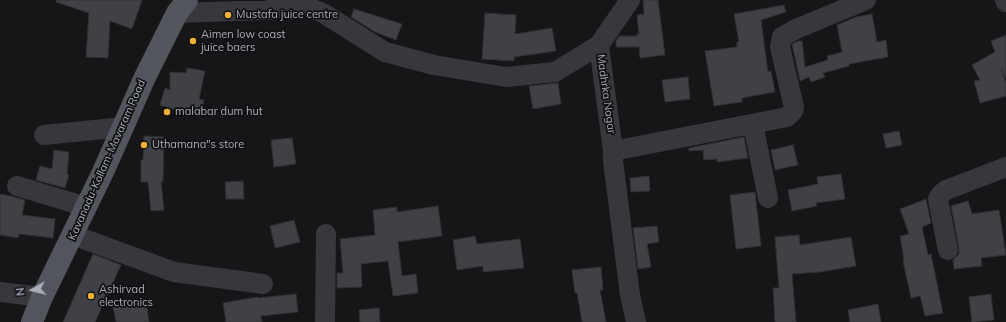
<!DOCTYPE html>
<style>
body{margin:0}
#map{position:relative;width:1006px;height:322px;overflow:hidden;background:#161618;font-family:Mulish,sans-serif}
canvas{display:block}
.north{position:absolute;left:12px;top:270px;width:40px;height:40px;-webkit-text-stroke:3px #111113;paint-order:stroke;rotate:262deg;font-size:11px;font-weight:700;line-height:16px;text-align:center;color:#a8adb8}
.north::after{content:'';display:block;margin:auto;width:14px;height:18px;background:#a8adb8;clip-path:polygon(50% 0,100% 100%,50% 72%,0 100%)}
</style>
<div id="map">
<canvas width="1006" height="322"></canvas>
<div class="north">N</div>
</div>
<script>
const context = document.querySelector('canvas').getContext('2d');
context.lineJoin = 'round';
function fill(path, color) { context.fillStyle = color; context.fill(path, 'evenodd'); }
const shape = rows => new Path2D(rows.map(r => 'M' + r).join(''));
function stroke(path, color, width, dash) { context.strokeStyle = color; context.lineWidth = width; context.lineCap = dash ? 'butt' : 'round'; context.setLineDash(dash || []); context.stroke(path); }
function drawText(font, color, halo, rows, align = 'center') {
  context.font = font + ' Mulish,sans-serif'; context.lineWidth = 3.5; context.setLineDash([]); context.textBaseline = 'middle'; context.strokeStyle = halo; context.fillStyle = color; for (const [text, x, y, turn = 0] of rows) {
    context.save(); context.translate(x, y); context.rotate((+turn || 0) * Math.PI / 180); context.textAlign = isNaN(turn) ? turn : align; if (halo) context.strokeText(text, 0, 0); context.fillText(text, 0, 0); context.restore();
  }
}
const building = shape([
 [56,0,142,0,132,29,110,21,108,58,86,57,89,13,56,2,56,0],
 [643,0,658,0,665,55,640,58,639,47,616,47,616,41,619,36,637,36,637,34,639,34,637,15,644,14,643,0],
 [784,5,786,12,761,20,768,72,771,71,775,92,742,98,742,102,714,106,705,51,737,47,737,42,739,42,734,14,784,5],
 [354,9,402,24,396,40,375,32,351,17,354,9],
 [485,13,516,15,515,34,552,28,556,51,514,57,514,61,482,59,485,13],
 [872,14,877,42,886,40,888,57,849,64,849,66,823,73,825,77,811,82,809,77,800,81,792,44,798,41,802,41,805,67,828,60,827,56,842,52,837,25,856,17,872,14],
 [1006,35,1006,77,1005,77,1002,70,1006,83,1006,96,980,103,974,81,980,80,972,65,995,52,991,41,1006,35],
 [187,68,205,71,199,99,204,100,200,117,160,105,165,88,170,90,170,72,186,73,187,68],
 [688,77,690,99,665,102,662,80,688,77],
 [558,83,561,104,533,109,529,86,558,83],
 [899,131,902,145,886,148,883,134,899,131],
 [144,136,164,137,163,182,161,182,164,210,151,211,148,182,141,182,141,160,143,160,144,136],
 [744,137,748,158,717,162,717,159,704,160,703,150,689,151,689,148,744,137],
 [292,138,296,164,274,167,271,140,292,138],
 [793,145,798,165,775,170,771,150,793,145],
 [54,150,69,152,67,174,69,175,65,188,36,180,40,166,52,169,54,150],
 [841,174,845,199,816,203,817,206,792,211,788,190,818,184,817,177,841,174],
 [649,176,650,191,631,192,630,178,649,176],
 [243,181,244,199,226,199,225,182,243,181],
 [755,192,761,246,736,249,730,195,755,192],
 [0,194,11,196,25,200,22,215,55,219,53,238,19,234,18,238,0,235,0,194],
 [926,199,931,223,922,227,928,255,931,254,943,313,925,316,920,296,911,298,903,261,904,260,900,236,909,234,900,209,926,199],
 [968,201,972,214,999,210,1006,255,981,258,982,266,954,269,953,260,959,254,959,248,951,206,968,201],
 [438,206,442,236,398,242,402,276,416,274,418,293,393,296,388,261,361,264,362,287,337,288,337,273,343,273,340,239,375,235,373,210,397,207,397,212,438,206],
 [294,220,300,242,275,248,270,226,294,220],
 [657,226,659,242,647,244,651,267,638,269,633,228,657,226],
 [799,235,800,245,851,237,856,266,820,272,792,274,796,322,775,322,773,288,779,288,775,237,799,235],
 [475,236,477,244,520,239,524,268,483,272,483,266,457,270,453,240,475,236],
 [93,254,121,265,95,322,63,322,93,254],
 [601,267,603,290,600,290,606,322,582,322,577,293,575,293,572,270,601,267],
 [296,294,298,312,261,316,262,322,226,322,223,303,257,297,258,298,296,294],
 [991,294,994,320,972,322,969,297,991,294],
 [146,301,149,322,116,322,113,307,146,301],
 [878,304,881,322,850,322,848,310,878,304],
 [379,308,380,322,360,322,359,310,379,308]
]);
fill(building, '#404145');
stroke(building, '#303034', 1);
stroke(shape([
 [630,0,599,45,613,151,613,161,630,295,636,322],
 [1005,0,1006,2],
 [177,13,267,10,302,5,323,13,385,52,434,65,506,77,555,72,599,45],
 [753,124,768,198],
 [44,135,124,127],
 [613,151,787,117,793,111,794,107,780,47,782,37,796,29,866,0],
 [17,186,87,207],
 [73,235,174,272,263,284],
 [948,250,938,199,941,194,946,190,1006,167],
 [0,292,42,297],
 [325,322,326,234]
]), '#37383d', 20);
stroke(shape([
 [32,322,42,297,103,172,145,77,177,13,187,0]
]), '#53555c', 22);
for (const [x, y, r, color] of [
 [228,15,4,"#f2b134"],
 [193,41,4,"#f2b134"],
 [167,112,4,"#f2b134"],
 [144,145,4,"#f2b134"],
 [91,296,4,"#f2b134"]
]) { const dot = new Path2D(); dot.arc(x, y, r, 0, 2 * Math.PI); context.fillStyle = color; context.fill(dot); stroke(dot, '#111113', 1.5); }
drawText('11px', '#a8adb8', '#111113', [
 ["Mustafa juice centre",236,15],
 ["Aimen low coast",201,35],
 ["juice baers",201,48],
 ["malabar dum hut",175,112],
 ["Uthamana\"s store",152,145],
 ["Ashirvad",99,290],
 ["electronics",99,303]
], 'left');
drawText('11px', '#a8adb8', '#111113', [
 ["Madhrka Nagar",606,94,82],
 ["Kavanadu-Kollam-Mavaram Road",107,160,-66]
]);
</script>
